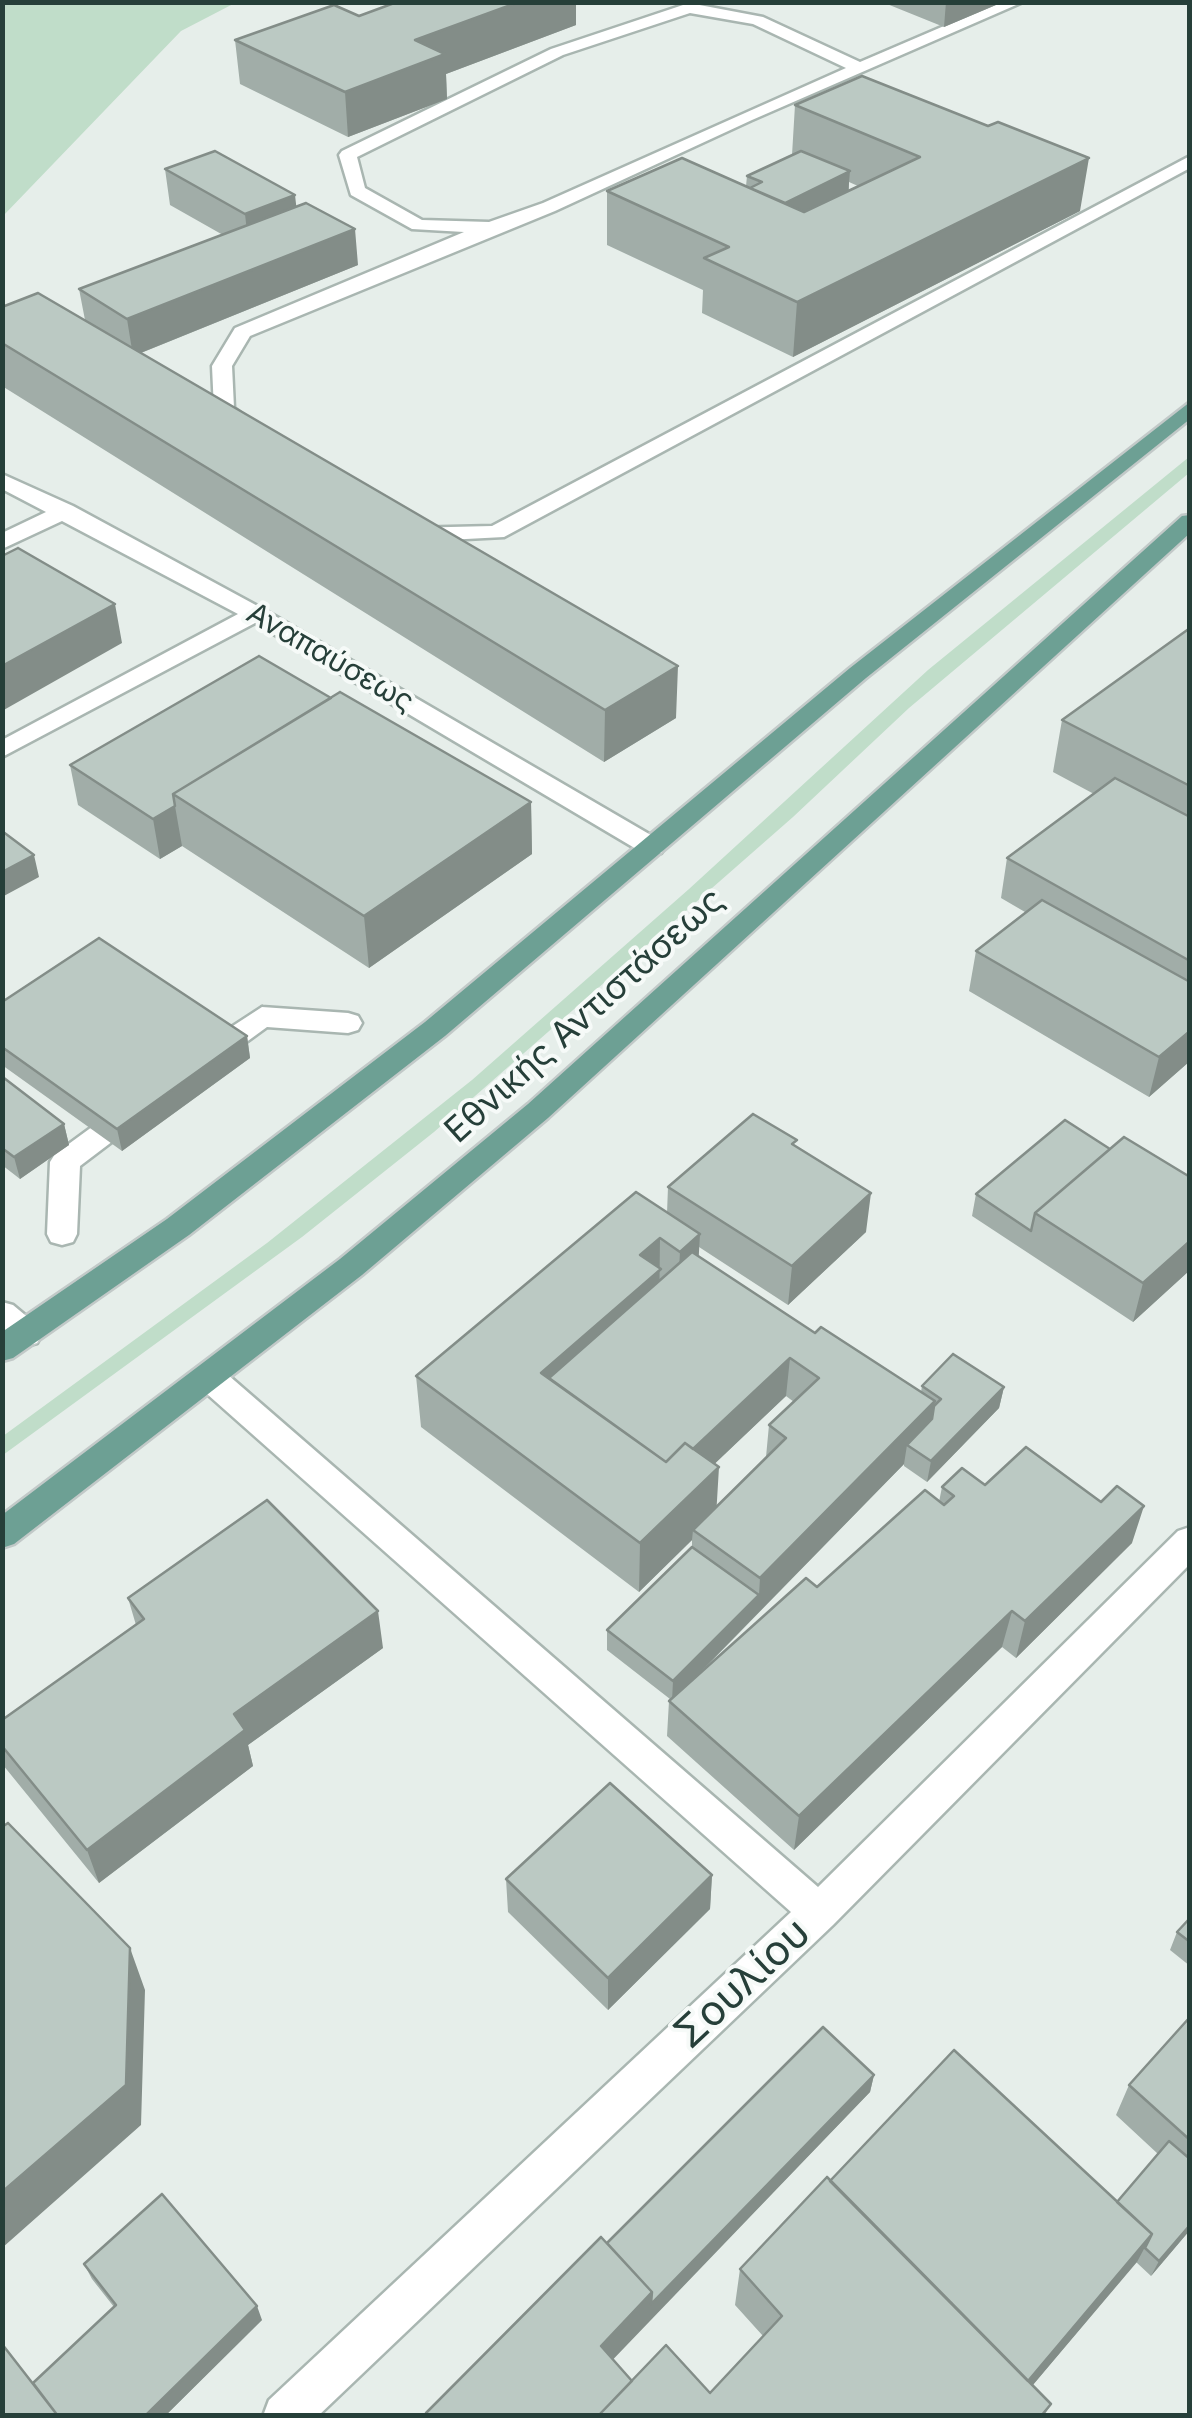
<!DOCTYPE html>
<meta charset="utf-8">
<style>
body{margin:0}
#map{position:relative;width:1192px;height:2418px;overflow:hidden;background:#e6eeea;font-family:Inter,sans-serif}
canvas{display:block}
.frame{position:absolute;inset:0;border:5px solid #263f39;pointer-events:none}
</style>
<div id="map">
<canvas width="1192" height="2418"></canvas>
<div class="frame"></div>
</div>
<script>
const context = document.querySelector('canvas').getContext('2d');
context.lineJoin = 'round';
function fill(path, color) { context.fillStyle = color; context.fill(path, 'evenodd'); }
const shape = rows => new Path2D(rows.map(r => 'M' + r).join(''));
function stroke(path, color, width, dash) { context.strokeStyle = color; context.lineWidth = width; context.lineCap = dash ? 'butt' : 'round'; context.setLineDash(dash || []); context.stroke(path); }
function drawText(font, color, halo, rows, align = 'center') {
  context.font = font + ' Inter,sans-serif'; context.lineWidth = 8; context.setLineDash([]); context.textBaseline = 'middle'; context.strokeStyle = halo; context.fillStyle = color; for (const [text, x, y, turn = 0] of rows) {
    context.save(); context.translate(x, y); context.rotate((+turn || 0) * Math.PI / 180); context.textAlign = isNaN(turn) ? turn : align; if (halo) context.strokeText(text, 0, 0); context.fillText(text, 0, 0); context.restore();
  }
}
fill(shape([
 [3,2,235,2,235,3,181,31,3,216],
 [1189,457,1189,473,909,708,793,817,434,1132,302,1237,3,1455,3,1436,267,1243,472,1080,689,889,928,670]
]), '#c0ddc9');
const lane = shape([
 [1000,2,1023,2,752,120,555,211,250,336,232,366,234,408,258,426,255,430,241,430,214,410,212,366,235,328,464,232,412,229,351,195,339,155,342,151,551,49,689,3,763,17,860,62,1000,2],
 [690,13,753,24,846,68,543,203,489,222,422,220,365,188,357,157,563,55,690,13],
 [1190,156,1190,168,504,537,409,542,398,535,409,528,492,526,1190,156],
 [262,1007,348,1013,358,1016,362,1023,358,1030,348,1033,267,1027,219,1062,199,1062,195,1055,199,1048,262,1007],
 [132,1102,142,1105,146,1112,142,1119,80,1166,77,1234,73,1242,62,1245,51,1242,47,1234,50,1162,55,1154,122,1105,132,1102],
 [2,1302,13,1305,37,1325,42,1334,37,1343,26,1346,2,1332,2,1302]
]);
const street = shape([
 [2,474,73,506,263,609,661,841,665,847,661,853,643,853,255,623,2,757,2,740,238,614,62,521,2,549,2,533,46,512,2,489,2,474],
 [209,1364,220,1368,818,1887,1178,1531,1190,1527,1190,1564,833,1925,318,2416,263,2416,269,2400,791,1912,198,1386,193,1377,198,1368,209,1364]
]);
const primary = shape([
 [1190,402,1190,419,866,678,445,1036,189,1235,13,1358,2,1361,2,1332,167,1219,425,1022,850,668,1190,402],
 [1190,515,1190,533,548,1118,362,1275,14,1544,2,1548,2,1515,340,1259,528,1104,1182,516,1190,515]
]);
stroke(lane, '#a9b6b1', 5);
stroke(street, '#a9b6b1', 5);
stroke(primary, '#c2c9c8', 5);
fill(lane, '#fff');
fill(street, '#fff');
fill(primary, '#6da094');
fill(shape([
 [882,2,1003,2,944,27],
 [359,16,576,25,446,74,447,99,348,137,240,84,235,40],
 [795,105,1080,211,793,357,702,313,703,290,607,245,607,191,746,186,747,176,792,155],
 [849,182,858,186,849,190],
 [165,169,296,206,358,265,141,353,676,718,604,762,2,386,2,307,85,320,79,289,223,235,170,205],
 [1190,628,1190,1061,1149,1097,969,991,976,951,1025,912,1001,898,1007,858,1094,794,1053,772,1062,720],
 [331,698,531,802,532,854,369,968,182,846,160,859,78,805,70,765],
 [2,1002,247,1036,250,1058,122,1151,2,1065],
 [2,1079,64,1124,69,1145,20,1179,2,1165],
 [796,1147,866,1232,788,1305,699,1247,698,1256,815,1333,921,1392,922,1386,1004,1387,999,1408,927,1482,904,1466,904,1464,699,1674,817,1587,939,1502,942,1487,985,1485,1132,1543,1016,1658,1002,1647,794,1850,667,1736,669,1701,670,1699,607,1650,607,1630,692,1547,692,1540,639,1592,421,1427,416,1376,667,1213,668,1187],
 [786,1396,794,1402,769,1425,766,1457,716,1506,714,1464],
 [1110,1149,1190,1177,1190,1270,1133,1322,972,1216,976,1194],
 [128,1598,383,1648,248,1745,253,1766,99,1883,3,1765,2,1720,136,1625],
 [712,1875,710,1909,608,2010,508,1912,506,1879],
 [1190,1918,1190,1966,1170,1950,1177,1932],
 [1190,2017,1190,2230,1151,2276,1136,2262,1032,2386,1051,2404,1044,2416,427,2416,426,2413,607,2243,874,2075,870,2092,612,2359,632,2381,710,2393,763,2336,735,2305,740,2269,830,2181,1117,2202,1158,2154,1116,2115,1129,2085],
 [84,2264,262,2320,165,2416,2,2416,33,2383,114,2307,92,2279]
]), '#a1ada8');
fill(shape([
 [519,2,576,2,576,25,446,74,447,99,348,137,345,92,415,40],
 [946,2,1003,2,944,27],
 [1089,158,1080,211,793,357,797,302],
 [850,171,847,206,778,241,780,205],
 [295,195,299,230,249,250,245,214],
 [355,229,358,265,133,356,127,319],
 [115,604,122,643,2,711,2,666],
 [678,666,676,718,604,762,605,710],
 [531,802,532,854,369,968,364,916],
 [175,806,182,846,160,859,153,819],
 [34,855,39,877,2,897,2,872],
 [1190,1031,1190,1061,1149,1097,1159,1057],
 [247,1036,250,1058,122,1151,117,1129],
 [64,1124,69,1145,20,1179,14,1157],
 [871,1193,866,1232,788,1305,792,1266],
 [700,1234,697,1286,677,1303,680,1252],
 [660,1238,659,1321,566,1403,541,1373,640,1255],
 [1190,1241,1190,1270,1133,1322,1143,1283],
 [790,1358,786,1396,664,1512,665,1474],
 [1004,1387,999,1408,927,1482,931,1461],
 [935,1401,928,1440,907,1445,904,1464,672,1701,673,1681,759,1595,760,1578],
 [719,1467,716,1517,693,1530,692,1540,639,1592,640,1543],
 [1144,1506,1132,1543,1016,1658,1025,1621],
 [378,1611,383,1648,248,1745,253,1766,99,1883,87,1850,234,1714],
 [1012,1611,1002,1647,794,1850,799,1816],
 [712,1875,710,1909,608,2010,608,1978],
 [130,1948,145,1990,141,2125,2,2248,2,2192],
 [874,2075,870,2092,601,2372,601,2346,652,2292],
 [1190,2225,1190,2230,1151,2276,1159,2261],
 [1152,2234,1137,2262,1010,2412,1022,2387],
 [257,2306,262,2320,165,2416,145,2416]
]), '#838d88');
const building = shape([
 [397,2,519,2,415,40,445,54,345,92,235,40,334,5,359,16,397,2],
 [862,76,988,126,998,122,1089,158,797,302,704,258,729,247,607,191,682,158,804,212,920,157,795,105,862,76],
 [215,151,295,195,245,214,165,169,215,151],
 [801,151,850,171,785,203,750,188,762,182,747,176,801,151],
 [306,203,355,229,127,319,79,289,306,203],
 [38,293,678,666,605,710,2,343,2,307,38,293],
 [18,548,115,604,2,666,2,556,18,548],
 [1190,628,1190,786,1062,720,1190,628],
 [259,656,331,698,173,794,175,806,153,819,70,765,259,656],
 [340,692,531,802,364,916,173,794,340,692],
 [1115,778,1190,817,1190,961,1007,858,1115,778],
 [2,831,34,855,2,872,2,831],
 [1042,900,1190,982,1190,1031,1159,1057,976,951,1042,900],
 [99,938,247,1036,117,1129,2,1047,2,1002,99,938],
 [4,1078,64,1124,14,1157,2,1148,2,1079,4,1078],
 [753,1114,797,1140,792,1144,871,1193,792,1266,668,1187,753,1114],
 [1065,1120,1110,1149,1035,1213,1031,1231,976,1194,1065,1120],
 [1124,1137,1190,1177,1190,1241,1143,1283,1035,1213,1124,1137],
 [636,1192,700,1234,680,1252,660,1238,640,1255,661,1269,541,1373,666,1462,685,1443,719,1467,640,1543,416,1376,636,1192],
 [692,1252,815,1333,821,1327,935,1401,760,1578,693,1530,786,1438,769,1425,819,1378,790,1358,693,1449,685,1443,666,1462,549,1378,692,1252],
 [953,1354,1004,1387,931,1461,907,1445,932,1419,934,1406,941,1399,922,1386,953,1354],
 [1026,1447,1101,1502,1117,1486,1144,1506,1025,1621,1012,1611,799,1816,669,1701,806,1578,817,1587,925,1490,944,1505,954,1496,942,1487,962,1468,985,1485,1026,1447],
 [267,1500,378,1611,234,1714,245,1730,87,1850,2,1746,2,1720,144,1619,128,1598,267,1500],
 [692,1547,759,1595,673,1681,607,1630,692,1547],
 [610,1783,712,1875,608,1978,506,1879,610,1783],
 [8,1823,130,1948,126,2085,2,2192,2,1827,8,1823],
 [1190,1918,1190,1942,1177,1932,1190,1918],
 [1190,2017,1190,2140,1129,2085,1190,2017],
 [823,2027,874,2075,651,2304,652,2292,607,2243,823,2027],
 [954,2050,1152,2234,1028,2381,830,2181,954,2050],
 [1169,2141,1190,2159,1190,2225,1159,2261,1145,2248,1152,2234,1117,2202,1169,2141],
 [827,2177,1051,2404,1041,2416,598,2416,666,2345,710,2393,782,2316,740,2269,827,2177],
 [162,2194,257,2306,145,2416,58,2416,33,2383,116,2305,84,2264,162,2194],
 [601,2237,652,2292,601,2346,632,2381,598,2416,428,2416,426,2413,601,2237],
 [2,2344,58,2416,2,2416,2,2344]
]);
fill(building, '#bbc9c3');
stroke(building, '#838d88', 2.5);
drawText('30px', '#263f39', '#f6faf8', [
 ["Αναπαύσεως",330,658,30]
]);
drawText('35px', '#263f39', '#f6faf8', [
 ["Εθνικής Αντιστάσεως",585,1016,-42]
]);
drawText('42px', '#263f39', '#f6faf8', [
 ["Σουλίου",743,1984,-43]
]);
</script>
